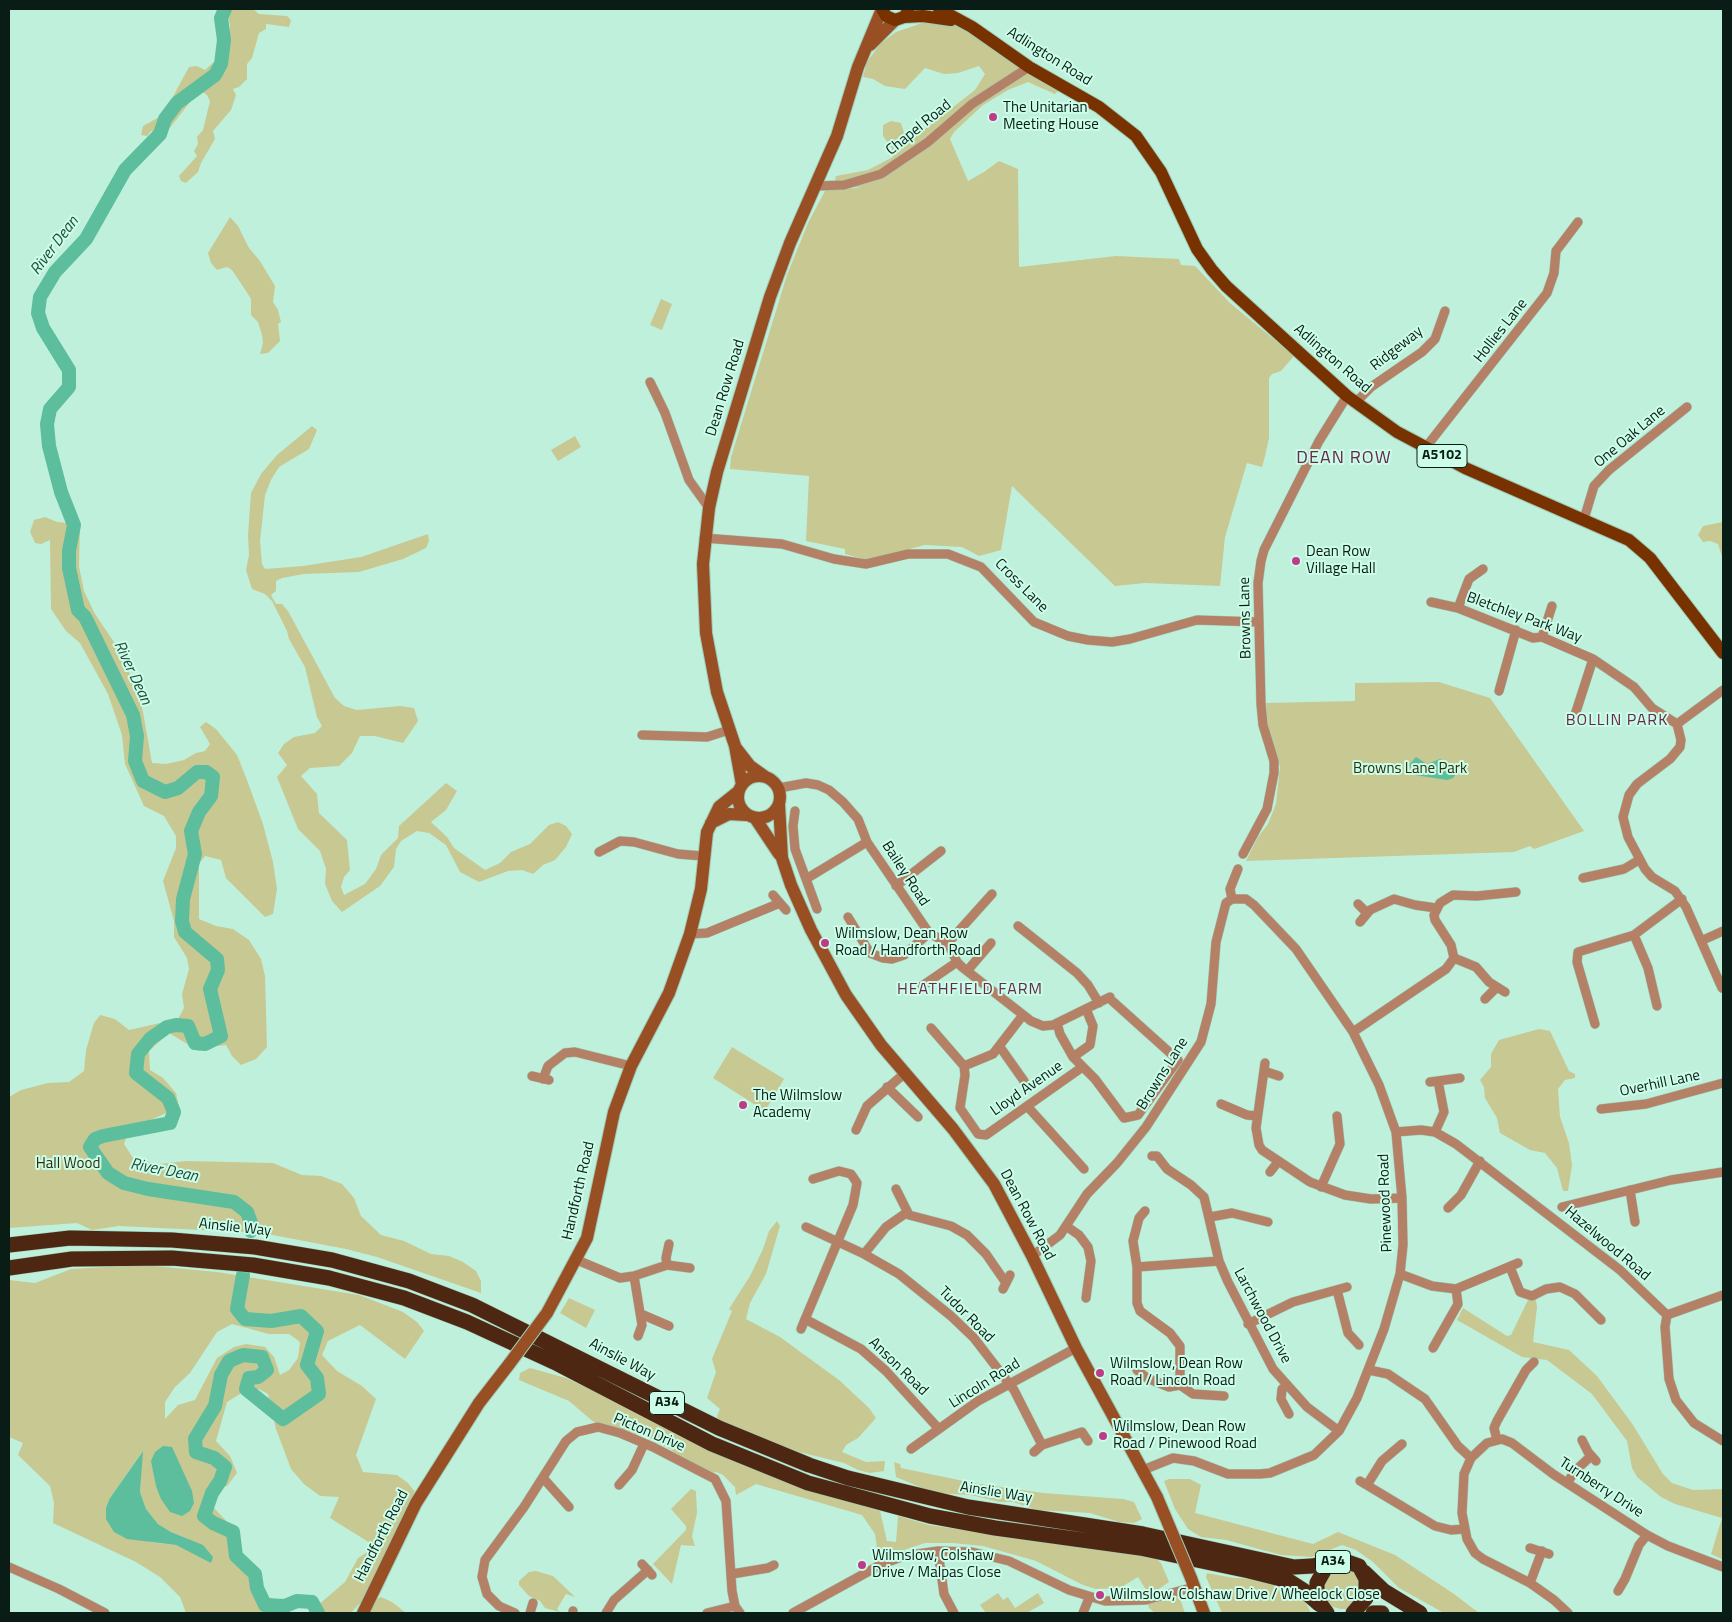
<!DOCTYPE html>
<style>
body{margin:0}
#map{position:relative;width:1732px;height:1622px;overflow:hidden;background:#bff0dc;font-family:"Titillium Web",sans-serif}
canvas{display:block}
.frame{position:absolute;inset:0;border:10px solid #091c15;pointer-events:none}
</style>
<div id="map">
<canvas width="1732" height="1622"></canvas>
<div class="frame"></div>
</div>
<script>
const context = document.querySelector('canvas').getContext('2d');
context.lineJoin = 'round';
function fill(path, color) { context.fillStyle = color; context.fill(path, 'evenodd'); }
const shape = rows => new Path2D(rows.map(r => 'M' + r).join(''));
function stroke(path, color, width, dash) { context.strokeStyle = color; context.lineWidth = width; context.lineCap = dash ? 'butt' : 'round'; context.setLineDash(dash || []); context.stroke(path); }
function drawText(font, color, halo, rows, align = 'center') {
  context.font = font + ' "Titillium Web",sans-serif'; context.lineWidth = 4; context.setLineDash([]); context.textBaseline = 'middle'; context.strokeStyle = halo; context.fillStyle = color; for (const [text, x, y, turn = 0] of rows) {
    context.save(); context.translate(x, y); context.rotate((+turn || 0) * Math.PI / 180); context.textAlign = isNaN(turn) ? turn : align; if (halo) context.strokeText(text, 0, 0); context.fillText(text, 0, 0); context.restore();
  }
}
fill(shape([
 [226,9,253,9,259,14,287,16,291,20,289,27,266,24,266,29,259,33,252,58,247,64,247,79,239,87,233,89,236,95,231,110,213,131,215,139,201,163,198,172,186,183,181,181,179,176,197,156,194,151,198,144,197,137,203,130,210,101,207,95,201,91,197,93,165,134,151,131,147,136,141,135,143,126,163,115,189,67,197,66,205,70,228,49,230,25],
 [940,17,955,21,1059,90,1055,94,1028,82,1008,90,983,105,954,132,950,139,968,181,984,172,999,161,1018,169,1019,267,1116,256,1179,259,1181,265,1195,266,1230,303,1294,356,1281,371,1272,374,1269,378,1269,438,1265,456,1262,467,1247,463,1225,537,1220,586,1145,583,1115,586,1012,486,1001,550,979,556,962,547,925,545,867,560,845,554,845,549,806,541,809,476,730,469,731,457,787,275,808,223,826,189,862,188,834,185,836,176,868,170,893,157,892,148,883,136,883,125,891,121,901,123,904,133,912,139,975,90,985,74,979,66,958,73,944,74,925,68,905,89,885,86,873,79,863,77,867,62,880,44,896,32],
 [230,217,238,226,249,248,260,261,275,286,273,302,278,310,281,322,278,324,280,341,268,353,260,354,263,343,262,335,258,322,251,315,251,299,244,288,232,270,227,267,217,270,211,263,208,253],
 [661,299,672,304,662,330,650,325],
 [312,426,317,430,309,449,279,467,271,480,265,495,260,541,262,564,265,569,303,566,361,557,428,534,429,541,426,548,403,559,359,572,304,574,282,578,276,581,276,591,271,595,276,604,282,604,288,611,335,698,344,706,357,710,400,706,414,708,418,721,403,743,375,736,360,736,352,753,339,766,310,768,301,776,317,794,319,813,347,840,350,870,344,877,341,887,344,895,365,884,376,869,381,855,398,838,399,826,446,783,457,791,446,810,431,822,447,837,454,848,485,870,500,863,511,852,530,844,549,825,558,822,566,826,572,834,566,847,555,860,543,865,533,874,522,870,508,871,479,882,460,872,446,845,429,833,417,831,401,841,396,849,394,867,380,886,342,912,332,901,325,884,326,869,320,851,298,829,277,777,287,765,278,753,284,744,294,737,315,733,322,726,317,717,305,667,289,639,287,631,272,601,265,594,252,589,246,570,249,555,248,535,251,493,261,474,277,455],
 [575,436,581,447,558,461,551,450],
 [45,517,57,522,80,524,79,566,84,591,95,614,116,645,136,687,143,712,152,763,166,764,184,760,196,753,205,751,210,744,200,727,206,722,216,729,237,755,247,780,263,824,273,862,277,889,273,914,265,917,226,878,221,860,205,856,199,864,199,919,216,926,233,929,249,940,261,959,265,976,267,1047,256,1059,241,1065,232,1056,226,1045,208,1047,199,1051,169,1033,149,1051,150,1070,163,1078,176,1093,179,1107,129,1130,124,1144,133,1158,159,1164,187,1161,273,1163,302,1175,321,1176,342,1184,354,1198,361,1216,381,1235,404,1241,431,1254,449,1256,463,1262,476,1271,481,1281,481,1293,377,1257,346,1249,262,1233,119,1226,92,1230,77,1223,9,1228,9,1097,21,1090,48,1083,69,1082,84,1071,86,1050,94,1023,100,1015,115,1019,129,1030,178,1019,184,1008,182,994,189,969,187,958,174,937,174,921,163,881,176,848,176,836,164,816,144,806,125,764,122,735,108,694,80,643,66,631,51,609,50,540,41,544,35,543,30,532,34,520],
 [1723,522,1723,559,1718,544,1710,541,1703,542,1698,535,1703,526],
 [1439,682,1490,698,1584,831,1534,849,1530,846,1514,852,1246,861,1258,837,1268,824,1276,804,1280,767,1268,728,1266,703,1355,701,1355,683],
 [1539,1029,1550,1031,1569,1071,1575,1074,1575,1078,1565,1080,1558,1089,1560,1117,1569,1143,1572,1165,1568,1191,1563,1191,1557,1168,1545,1153,1530,1150,1500,1133,1497,1118,1485,1098,1484,1087,1480,1080,1491,1067,1491,1054,1499,1040],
 [732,1047,784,1079,765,1111,713,1078],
 [777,1221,780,1226,766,1274,750,1303,746,1319,780,1337,839,1380,869,1408,876,1418,858,1438,846,1445,842,1452,866,1462,885,1461,884,1471,870,1473,858,1470,844,1463,799,1452,719,1422,717,1416,720,1409,707,1398,716,1372,712,1359,732,1311,729,1309,750,1276,763,1249,769,1231],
 [143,1265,217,1272,359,1295,403,1312,417,1322,424,1331,405,1359,360,1325,328,1341,322,1355,337,1371,362,1386,376,1399,356,1455,363,1472,397,1475,408,1483,419,1497,369,1599,359,1604,351,1613,293,1613,310,1612,345,1582,358,1558,369,1551,370,1543,330,1518,339,1497,320,1496,304,1484,291,1469,276,1429,268,1394,259,1389,243,1392,227,1402,216,1441,230,1456,237,1473,227,1486,207,1488,206,1494,212,1506,237,1532,248,1577,263,1595,273,1599,288,1613,186,1613,180,1597,160,1577,136,1562,53,1523,54,1503,50,1486,18,1455,23,1443,9,1437,9,1280,35,1283,71,1269],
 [232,1324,269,1334,289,1334,300,1342,298,1358,289,1370,280,1375,274,1357,265,1347,246,1344,234,1347,217,1358,195,1400,178,1405,165,1419,165,1402,175,1387,190,1373,217,1332],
 [142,1452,140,1492,146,1509,158,1524,171,1532,188,1539,211,1562,176,1545,149,1542,110,1498],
 [569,1298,595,1310,586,1328,560,1313],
 [1528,1300,1536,1300,1537,1307,1533,1342,1569,1350,1597,1376,1633,1425,1663,1474,1672,1483,1693,1490,1723,1489,1722,1559,1711,1554,1722,1518,1675,1504,1661,1497,1637,1477,1632,1468,1627,1441,1592,1394,1547,1360,1522,1357,1457,1320,1463,1308,1507,1336,1511,1335],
 [530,1368,566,1378,810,1490,880,1511,887,1541,896,1542,898,1516,929,1525,1153,1556,1161,1563,1169,1582,1153,1593,1146,1590,1138,1577,1120,1588,1096,1589,1083,1585,1036,1561,983,1546,953,1543,925,1543,889,1555,877,1548,875,1534,862,1515,756,1484,736,1495,735,1487,723,1475,716,1472,709,1474,678,1460,672,1450,641,1433,630,1437,596,1424,569,1401,519,1380,520,1373],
 [894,1462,900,1464,901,1468,973,1483,1043,1493,1123,1499,1134,1502,1142,1519,1134,1523,1119,1522,1090,1513,1037,1510,1013,1502,1000,1502,971,1495,934,1493,896,1477],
 [1169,1479,1190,1479,1201,1485,1195,1513,1313,1544,1338,1532,1395,1555,1454,1594,1479,1613,1444,1613,1399,1588,1373,1562,1356,1550,1342,1545,1312,1557,1281,1555,1226,1540,1201,1537,1188,1529,1175,1509,1164,1481],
 [691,1489,696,1491,697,1513,692,1536,695,1546,681,1545,672,1584,653,1564,686,1530,686,1526,671,1509],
 [1348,1565,1366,1587,1348,1609,1341,1609,1333,1607,1323,1597,1323,1576],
 [536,1571,553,1576,575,1597,566,1594,557,1609,560,1612,545,1608,540,1601,529,1596,519,1585,519,1581,529,1572],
 [1207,1573,1234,1578,1259,1579,1281,1587,1288,1587,1304,1599,1311,1613,1222,1613,1206,1577],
 [998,1593,1003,1600,1008,1597,1015,1608,1038,1593,1044,1603,1027,1613,986,1613,980,1605],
 [1178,1593,1185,1613,1155,1613,1149,1608,1147,1600],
 [381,1597,392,1602,406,1613,368,1613,375,1600]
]), '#c8c893');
fill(shape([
 [1416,757,1427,764,1440,759,1449,765,1456,774,1453,778,1447,780,1415,775,1409,765],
 [163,1446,172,1447,192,1491,194,1503,190,1511,182,1516,170,1512,161,1499,156,1486,151,1461,155,1452],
 [143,1451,140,1492,146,1509,158,1524,171,1532,203,1545,213,1557,211,1563,176,1545,127,1539,114,1532,106,1519,106,1508,110,1498]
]), '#5cbe9c');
stroke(shape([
 [225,9,221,18,224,40,221,64,215,75,177,103,165,119,160,134,125,170,86,239,55,272,40,297,38,313,43,328,69,370,69,387,50,409,47,424,49,446,61,492,74,525,69,551,69,568,78,610,85,617,133,715,137,736,135,761,143,781,165,792,178,788,197,772,206,772,213,777,211,796,199,812,191,831,195,854,183,899,182,921,185,932,217,959,218,970,210,989,221,1036,205,1044,195,1043,188,1026,176,1025,167,1027,150,1039,138,1054,136,1073,168,1098,174,1112,170,1123,103,1136,95,1139,90,1147,108,1173,124,1183,148,1189,234,1202,247,1212,251,1223,251,1231],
 [243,1275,237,1309,245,1319,271,1321,301,1316,317,1331,307,1365,317,1378,319,1394,283,1419,246,1389,249,1378,258,1377,267,1370,262,1357,243,1355,229,1361,221,1375,215,1406,195,1439,196,1452,214,1458,225,1467,220,1481,212,1493,204,1516,213,1523,233,1532,236,1556,255,1574,257,1588,265,1605,285,1606,297,1601,312,1602,318,1613]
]), '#5cbe9c', 14);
const street = shape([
 [817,186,844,185,881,174,928,142,972,104,1029,67],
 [650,382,665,413,689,480,709,508],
 [1356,402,1371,387,1422,352,1435,339,1445,311],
 [1426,447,1547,293,1554,273,1556,251,1578,222],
 [1584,519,1594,486,1609,470,1687,407],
 [704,538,782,544,834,559,866,564,908,554,948,554,981,567,1034,622,1068,636,1088,640,1112,642,1130,639,1197,620,1259,622],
 [1431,602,1458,608,1533,638,1542,637,1593,659,1634,687,1652,708,1677,724],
 [1458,608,1469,579,1483,569],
 [1542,637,1552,606],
 [1499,691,1516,630],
 [1574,718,1593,659],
 [1677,724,1681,740,1680,747,1670,759,1637,784,1629,795,1623,817,1628,837,1645,869,1652,877,1675,891,1686,907,1722,988],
 [1677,724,1723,690],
 [642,735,707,737,729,730],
 [779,788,806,783,818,785,829,790,843,802,858,819,867,842,929,933,948,943,957,962,962,967,1031,1021,1043,1026,1053,1025,1110,997],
 [795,811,793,826,795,849,817,909],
 [599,852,620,841,634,842,678,854,703,856],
 [1243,854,1267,809,1274,773,1274,761,1263,725,1261,704,1258,583,1261,561,1264,550,1319,441,1347,396],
 [1583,878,1624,869,1639,860],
 [806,879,867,842],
 [896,886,941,851],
 [773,895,786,910],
 [1232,899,1230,889,1238,869],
 [1358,904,1367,913],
 [848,917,870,953,883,958,892,959,904,955,929,933],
 [1360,922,1370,910,1394,899,1415,905,1436,908],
 [1018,926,1077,973,1088,985,1099,1003],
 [690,934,707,933,780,903],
 [1634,935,1648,968,1657,1006],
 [1703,940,1723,931],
 [948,943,992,894],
 [1454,958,1451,945,1435,920,1434,915,1440,903,1453,895,1477,896,1516,892],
 [1454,958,1476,967,1489,982,1505,992],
 [967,971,991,943],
 [922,986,957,962],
 [1485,999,1497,987],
 [1057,1023,1060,1034,1073,1057,1095,1079,1124,1118,1138,1115,1178,1060,1109,998],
 [1595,1024,1577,962,1578,952,1634,935,1682,899],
 [931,1028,964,1066],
 [1353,1032,1446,969,1454,958],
 [1000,1047,1024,1081],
 [1073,1057,1090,1045,1093,1026,1086,1009],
 [1265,1063,1256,1128,1259,1145,1262,1150,1310,1182,1345,1195,1371,1199,1402,1198],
 [964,1066,965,1075,960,1108,978,1134,986,1135,1081,1068],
 [964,1066,993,1054,1023,1015],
 [1264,1071,1279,1076],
 [532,1076,549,1080],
 [543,1079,548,1066,565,1053,575,1052,631,1066],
 [1430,1082,1460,1078],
 [887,1087,918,1117],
 [1221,1104,1247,1115,1257,1116],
 [1027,1106,1084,1169],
 [1601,1109,1646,1104,1723,1083],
 [856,1130,867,1106,905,1073],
 [1396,1132,1421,1130,1435,1132,1456,1144,1620,1270,1667,1315,1665,1327,1669,1379,1676,1400,1694,1423,1723,1441],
 [1435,1132,1444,1112,1438,1081],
 [1152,1156,1157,1156,1167,1169,1191,1185,1204,1197,1219,1261,1228,1282,1273,1369,1307,1407,1339,1431],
 [1270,1172,1278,1162],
 [1321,1187,1340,1144,1337,1116],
 [896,1189,909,1215,951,1226,967,1235,986,1254,1006,1283],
 [1630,1190,1635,1222],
 [1562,1207,1671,1180,1723,1172],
 [1448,1208,1461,1195,1480,1161],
 [1145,1211,1139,1218,1133,1241,1137,1267,1137,1303,1140,1311,1170,1333,1180,1346,1180,1385,1193,1394,1224,1396],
 [1210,1217,1232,1213,1268,1222],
 [1066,1226,1079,1235,1088,1247,1091,1261,1086,1298],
 [806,1227,864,1254,899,1274,951,1316,974,1338,1014,1390,1042,1445],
 [864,1254,886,1227,906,1213],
 [1032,1256,1060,1235,1087,1194,1117,1163,1146,1127,1201,1042,1211,1004,1216,942,1226,903,1232,899],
 [577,1260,620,1278,634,1276,667,1265,690,1268],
 [667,1265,666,1258,669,1244],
 [1137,1267,1219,1261],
 [1510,1267,1520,1292,1532,1296,1546,1289,1560,1287,1575,1294,1601,1320],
 [1400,1274,1432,1286,1456,1289,1518,1263],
 [634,1276,642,1325,638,1336],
 [1003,1289,1010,1275],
 [1337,1290,1348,1333,1359,1345],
 [641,1314,669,1326],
 [1667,1315,1723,1295],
 [805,1319,861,1349,886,1371,939,1429],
 [1248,1324,1293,1302,1347,1287],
 [801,1329,853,1205,857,1183,851,1174,839,1171,813,1179],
 [1433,1348,1458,1304,1456,1289],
 [1137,1370,1147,1378,1169,1387,1180,1385],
 [1369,1370,1388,1374,1425,1399,1458,1446,1471,1458],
 [1286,1386,1282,1389,1281,1399,1289,1414],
 [1497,1440,1494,1428,1497,1421,1526,1370,1534,1362],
 [1582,1440,1588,1452,1596,1461],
 [911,1449,978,1401,1076,1348],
 [1034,1452,1042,1445,1082,1432,1088,1441],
 [1143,1470,1173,1458,1194,1461,1228,1474,1260,1474,1270,1473,1314,1455,1339,1431,1357,1398,1384,1329,1400,1274,1403,1245,1402,1198,1396,1132,1379,1085,1353,1032,1296,949,1254,905,1246,899,1232,899],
 [544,1479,569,1507],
 [1360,1481,1435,1526,1451,1530,1464,1529],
 [1567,1483,1575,1471,1591,1456],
 [619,1485,632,1470,644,1444],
 [1367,1485,1382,1461,1402,1444],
 [1530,1548,1549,1554],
 [938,1551,944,1594,954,1613],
 [642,1564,652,1575],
 [9,1567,59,1589,105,1613],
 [732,1574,768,1568,774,1565],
 [1530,1583,1542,1551],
 [1618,1591,1625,1579,1639,1545,1647,1535],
 [515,1613,499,1606,487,1594,482,1577,485,1560,524,1507,566,1441,577,1432,598,1427,620,1433,653,1447,715,1479,726,1501,732,1591,735,1606,740,1613],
 [530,1613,533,1603],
 [573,1613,573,1611],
 [606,1613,614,1600,648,1570],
 [707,1613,735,1606],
 [793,1613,882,1564,904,1556,938,1551,972,1552,1009,1561,1069,1590,1105,1601,1146,1600,1194,1587],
 [1083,1613,1089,1598],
 [1568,1613,1554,1600,1530,1583,1483,1559,1475,1553,1467,1539,1462,1513,1464,1474,1471,1458,1487,1443,1502,1439,1512,1443,1553,1474,1647,1535,1668,1546,1723,1567]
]);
const secondary = shape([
 [870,45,895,20],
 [736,748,750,766,764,776],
 '738 797a21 21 0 1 1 42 0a21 21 0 1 1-42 0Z',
 [742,785,735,746,717,692,706,633,703,564,709,508,717,472,770,297,790,243,837,136,858,67,882,9],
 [779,804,782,858,791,885,811,930,846,995,881,1045,953,1129,994,1184,1032,1256,1076,1348,1157,1497],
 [755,818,779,854],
 [711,823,729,814,747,815],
 [547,1313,587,1238,614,1112,631,1066,669,993,690,934,701,889,707,832,719,807,739,791],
 [1191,1578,1204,1613],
 [363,1613,416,1503,479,1403,510,1363]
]);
const primary = shape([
 [882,9,886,16,895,20,904,17,908,11],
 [939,9,972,27,1029,67,1099,107,1136,136,1161,172,1197,249,1212,270,1226,286,1347,396,1397,432,1465,468,1629,540,1650,558,1723,653],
 [904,17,923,16,951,20]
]);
const highway = shape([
 [9,1245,70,1238,172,1240,255,1247,332,1260,409,1281,472,1305,719,1428,809,1465,848,1478,968,1507,1143,1534,1294,1567,1312,1566,1332,1562],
 [9,1268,72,1259,172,1258,253,1265,329,1278,404,1298,467,1322,558,1364,712,1444,808,1483,930,1516,995,1528,1140,1548,1249,1571,1289,1581,1303,1590,1319,1604],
 [1364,1572,1384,1591,1420,1613],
 [1327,1613,1317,1599,1317,1583,1326,1567,1342,1560,1359,1566,1366,1579,1366,1598,1353,1613],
 [1373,1613,1382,1613]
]);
stroke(street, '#9ecab8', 10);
stroke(secondary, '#9ecab8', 14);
stroke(primary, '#9ecab8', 14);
stroke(highway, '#9ecab8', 16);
stroke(street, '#b48166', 9);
stroke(secondary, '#994f24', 12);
stroke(primary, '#783200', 12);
stroke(highway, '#4d2711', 15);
const secondaryBridge = shape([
 [510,1363,547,1313],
 [1157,1497,1191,1578]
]);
stroke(secondaryBridge, '#9ecab8', 14, []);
stroke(secondaryBridge, '#994f24', 12);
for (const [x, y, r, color] of [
 [993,117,5,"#bc3c88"],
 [1296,561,5,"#bc3c88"],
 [825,943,5,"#bc3c88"],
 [743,1105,5,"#bc3c88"],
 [1100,1373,5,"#bc3c88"],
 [1103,1436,5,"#bc3c88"],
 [862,1565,5,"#bc3c88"],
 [1100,1595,5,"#bc3c88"]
]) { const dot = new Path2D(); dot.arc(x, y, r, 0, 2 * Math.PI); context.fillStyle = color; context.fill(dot); stroke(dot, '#ccfde9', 2); }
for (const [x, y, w] of [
 [1442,456,50],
 [667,1403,35],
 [1333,1562,35]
]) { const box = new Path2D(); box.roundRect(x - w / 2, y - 11.5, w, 23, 4); context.fillStyle = '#ccfde9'; context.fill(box); stroke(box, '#091c15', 1); }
drawText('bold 14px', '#091c15', null, [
 ["A5102",1442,456],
 ["A34",667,1403],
 ["A34",1333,1562]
]);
drawText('15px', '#091c15', '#ccfde9', [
 ["Adlington Road",1049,57,32],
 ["Chapel Road",919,128,-39],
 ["Hollies Lane",1501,331,-52],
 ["Ridgeway",1397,349,-38],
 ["Adlington Road",1332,359,41],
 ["Dean Row Road",726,388,-73],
 ["One Oak Lane",1630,437,-40],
 ["Cross Lane",1021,586,45],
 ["Browns Lane",1246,618,-91],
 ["Bletchley Park Way",1524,618,20],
 ["Bailey Road",905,874,57],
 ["Browns Lane",1163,1074,-58],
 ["Overhill Lane",1660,1084,-12],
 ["Lloyd Avenue",1027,1089,-35],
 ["Handforth Road",579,1191,-77],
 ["Pinewood Road",1386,1203,-92],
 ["Dean Row Road",1027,1215,62],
 ["Ainslie Way",235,1228,6],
 ["Hazelwood Road",1607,1244,40],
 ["Tudor Road",966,1315,45],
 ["Larchwood Drive",1262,1316,62],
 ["Ainslie Way",622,1360,28],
 ["Anson Road",898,1367,44],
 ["Lincoln Road",985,1384,-32],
 ["Picton Drive",649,1433,23],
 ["Turnberry Drive",1601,1488,33],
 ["Ainslie Way",996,1493,9],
 ["Handforth Road",382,1536,-63]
]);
drawText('15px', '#091c15', '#ccfde9', [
 ["The Unitarian",1003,108],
 ["Meeting House",1003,125],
 ["Dean Row",1306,552],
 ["Village Hall",1306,569],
 ["Wilmslow, Dean Row",835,934],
 ["Road / Handforth Road",835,951],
 ["The Wilmslow",753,1096],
 ["Academy",753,1113],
 ["Wilmslow, Dean Row",1110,1364],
 ["Road / Lincoln Road",1110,1381],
 ["Wilmslow, Dean Row",1113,1427],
 ["Road / Pinewood Road",1113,1444],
 ["Wilmslow, Colshaw",872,1556],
 ["Drive / Malpas Close",872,1573],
 ["Wilmslow, Colshaw Drive / Wheelock Close",1110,1595]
], 'left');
drawText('15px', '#2f2e09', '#ccfde9', [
 ["Browns Lane Park",1410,769],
 ["Hall Wood",68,1164]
]);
drawText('italic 16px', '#204b3c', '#ccfde9', [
 ["River Dean",55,246,-53],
 ["River Dean",132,673,65],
 ["River Dean",164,1171,11]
]);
context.letterSpacing = '1px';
drawText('16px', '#68294c', '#ccfde9', [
 ["BOLLIN PARK",1617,721],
 ["HEATHFIELD FARM",970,990]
]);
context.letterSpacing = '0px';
context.letterSpacing = '1px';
drawText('18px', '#68294c', '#ccfde9', [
 ["DEAN ROW",1344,459]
]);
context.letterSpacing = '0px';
</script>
